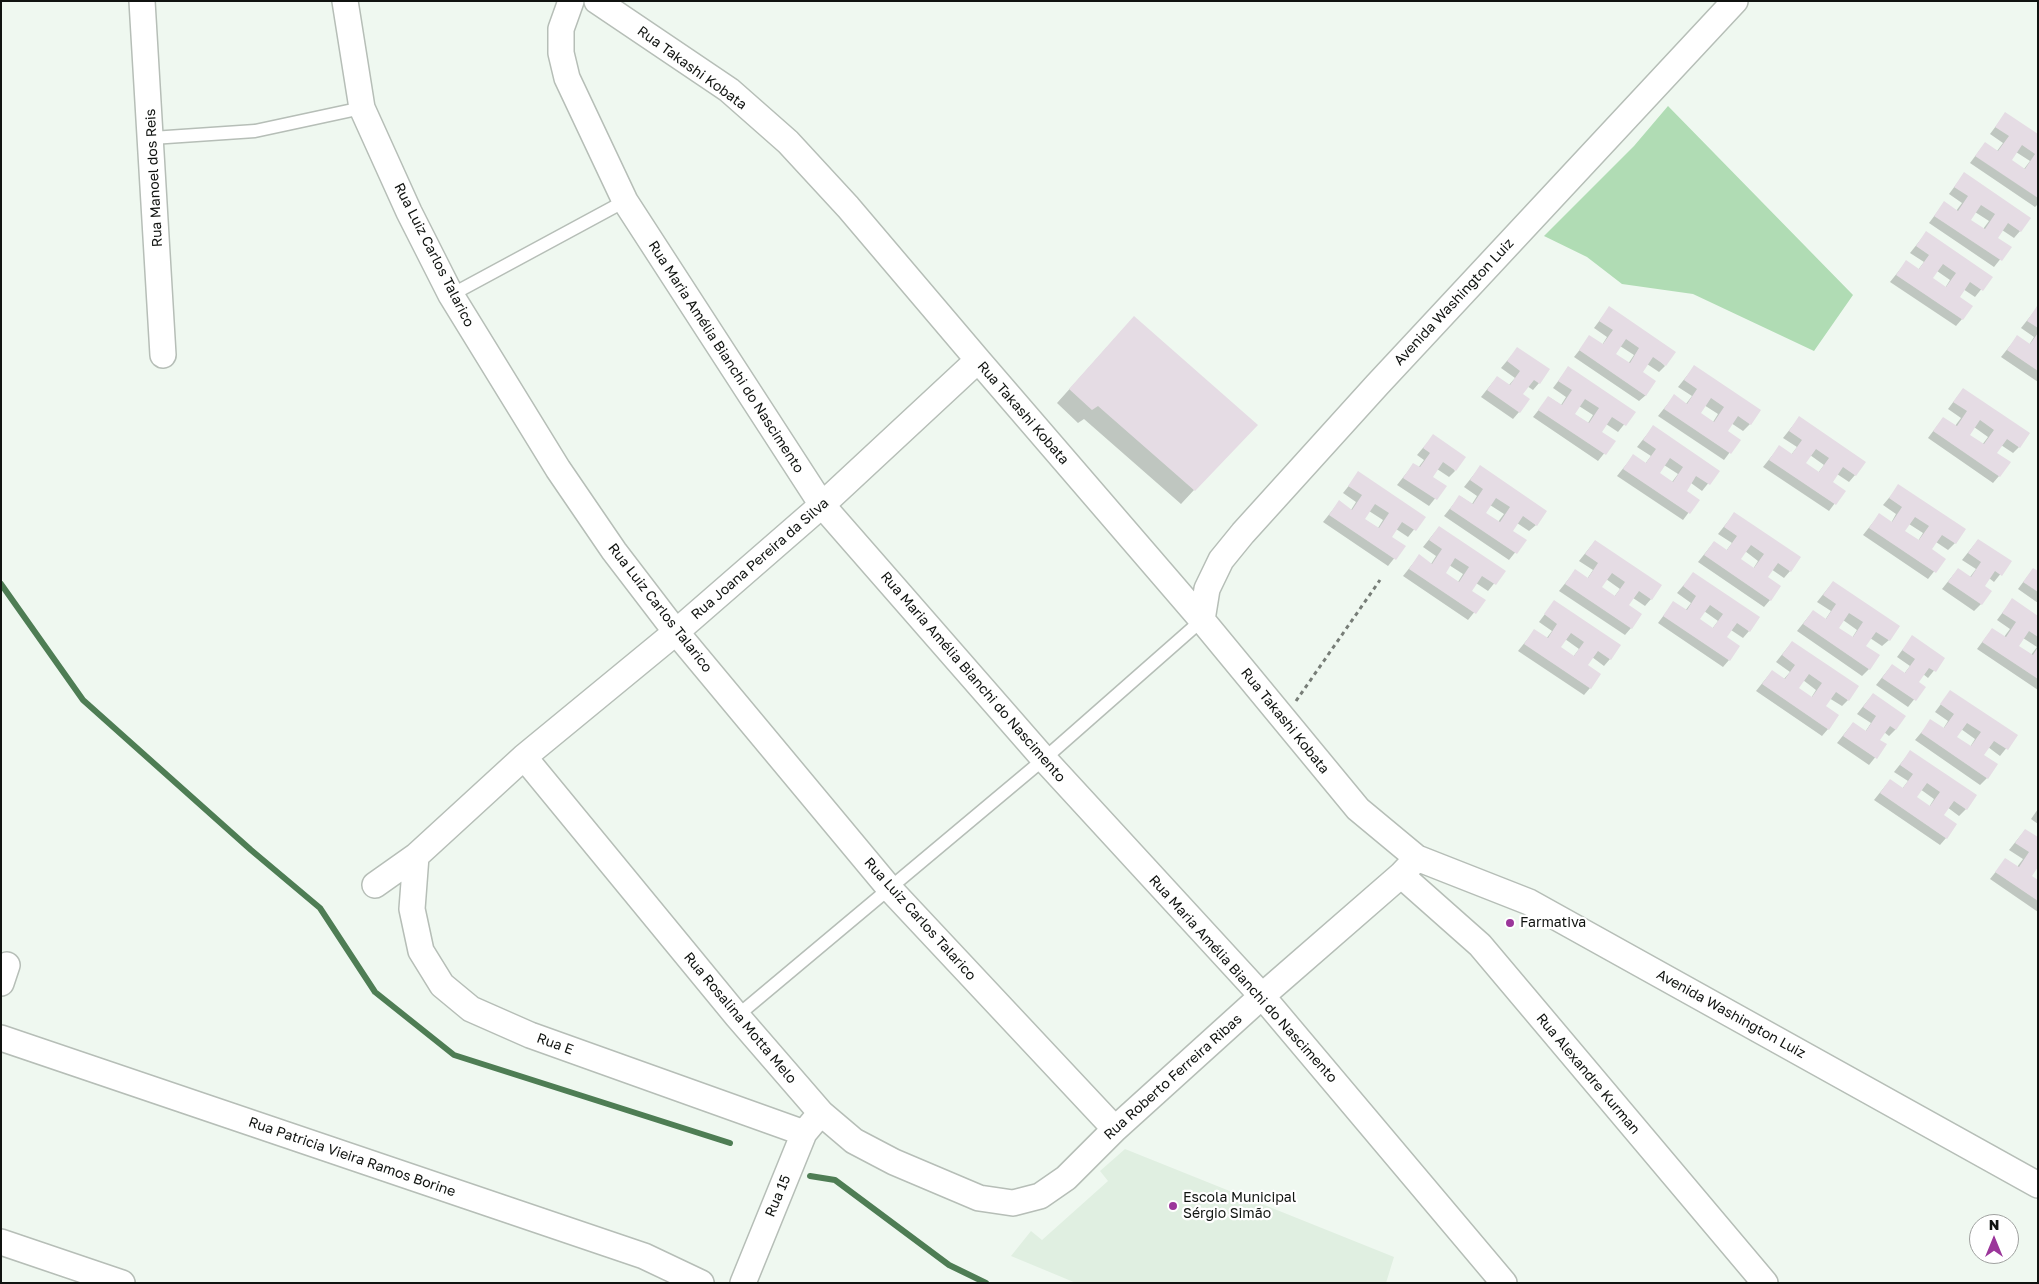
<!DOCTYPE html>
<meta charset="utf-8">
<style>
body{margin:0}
#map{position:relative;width:2039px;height:1284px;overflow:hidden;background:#eff8f0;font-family:"Golos Text",sans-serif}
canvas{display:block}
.frame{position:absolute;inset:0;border:2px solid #101310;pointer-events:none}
.north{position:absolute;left:1969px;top:1214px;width:50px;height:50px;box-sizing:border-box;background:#fff;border:1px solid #9fa19f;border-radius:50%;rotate:0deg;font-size:14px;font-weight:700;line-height:20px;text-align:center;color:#101310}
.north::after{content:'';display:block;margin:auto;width:18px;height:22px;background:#9b369a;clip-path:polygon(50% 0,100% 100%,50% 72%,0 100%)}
</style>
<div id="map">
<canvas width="2039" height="1284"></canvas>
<div class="frame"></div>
<div class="north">N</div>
</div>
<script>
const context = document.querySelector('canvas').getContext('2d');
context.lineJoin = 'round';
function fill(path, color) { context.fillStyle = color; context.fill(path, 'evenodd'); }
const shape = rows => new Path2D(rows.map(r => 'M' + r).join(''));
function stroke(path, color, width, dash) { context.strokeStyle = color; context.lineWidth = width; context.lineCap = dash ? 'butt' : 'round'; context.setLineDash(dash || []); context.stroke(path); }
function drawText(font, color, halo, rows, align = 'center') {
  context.font = font + ' "Golos Text",sans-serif'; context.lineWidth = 4.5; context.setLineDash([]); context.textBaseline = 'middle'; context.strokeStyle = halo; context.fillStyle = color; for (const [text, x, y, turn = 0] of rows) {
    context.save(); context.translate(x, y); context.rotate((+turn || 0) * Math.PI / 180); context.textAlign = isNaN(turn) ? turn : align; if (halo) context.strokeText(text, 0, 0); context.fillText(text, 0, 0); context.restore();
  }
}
fill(shape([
 [1125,1149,1394,1257,1386,1283,1076,1283,1011,1256,1031,1231,1042,1240,1108,1181,1100,1171]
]), '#e0efe1');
fill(shape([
 [1668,106,1853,295,1814,351,1693,294,1622,284,1587,257,1544,236,1634,146]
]), '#b0dcb4');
fill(shape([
 [2005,114,2038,136,2038,204,2035,207,1970,163,1985,143,1997,151,2003,143,1990,134],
 [2016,152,2030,161,2024,169,2010,160],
 [1964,174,2020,231,2014,238,2002,230,1996,238,2010,247,1994,267,1929,223,1944,203,1956,211,1962,203,1949,194],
 [1975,212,1989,221,1983,229,1969,220],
 [1926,233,1991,277,1975,297,1963,289,1958,297,1962,319,1956,326,1890,282,1906,262,1918,270,1924,262,1910,253],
 [1937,271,1950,280,1945,288,1931,279],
 [1609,308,1665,366,1659,372,1647,364,1641,372,1646,395,1639,401,1574,357,1590,337,1602,345,1607,337,1594,328],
 [1620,346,1634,355,1628,364,1614,354],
 [2037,308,2038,309,2038,382,2001,357,2017,337,2029,345,2034,337,2021,328],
 [1134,317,1194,490,1181,504,1084,419,1078,423,1057,403],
 [1517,349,1539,383,1533,390,1527,386,1522,394,1519,412,1513,419,1481,397,1497,377,1509,385,1515,378,1501,368],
 [1694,367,1750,424,1743,431,1731,423,1726,431,1739,440,1724,460,1658,416,1674,396,1686,404,1692,396,1678,387],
 [1704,405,1718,414,1713,422,1699,413],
 [1568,368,1634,412,1618,432,1606,424,1601,432,1614,441,1598,461,1533,417,1549,397,1561,405,1566,397,1553,388],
 [1579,406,1593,415,1588,423,1574,414],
 [1963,389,2019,447,2013,453,2001,445,1995,454,1999,476,1993,483,1928,438,1943,418,1955,426,1961,418,1948,409],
 [1974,427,1988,437,1982,445,1968,435],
 [1799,418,1855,475,1849,482,1837,474,1831,482,1844,491,1829,511,1763,467,1779,447,1791,455,1797,447,1783,438],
 [1810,455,1824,465,1818,473,1804,464],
 [1653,427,1718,471,1702,491,1691,483,1685,491,1698,500,1683,520,1617,476,1633,456,1645,464,1651,456,1637,447],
 [1664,465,1678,474,1672,482,1658,473],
 [1433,436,1455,471,1449,477,1437,469,1431,477,1445,486,1429,506,1397,485,1413,465,1418,468,1424,460,1417,455],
 [1480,467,1536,525,1529,531,1517,523,1511,531,1525,540,1509,560,1444,516,1460,496,1472,504,1477,496,1464,487],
 [1490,505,1504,514,1498,522,1485,513],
 [1359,473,1424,517,1408,537,1396,529,1391,537,1404,546,1388,566,1323,522,1339,502,1351,510,1356,502,1343,493],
 [1369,511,1383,520,1378,528,1364,519],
 [1899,486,1955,543,1948,550,1936,542,1931,550,1944,559,1928,579,1863,535,1879,515,1891,523,1896,514,1883,505],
 [1909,524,1923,533,1918,541,1904,531],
 [1734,514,1790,571,1784,578,1771,569,1766,578,1770,600,1764,607,1698,562,1714,542,1726,551,1732,543,1718,534],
 [1745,551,1758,561,1753,569,1739,560],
 [1439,527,1504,571,1488,591,1476,583,1471,591,1484,600,1468,620,1403,576,1419,556,1431,564,1436,556,1423,547],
 [1449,565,1463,574,1458,582,1444,573],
 [1978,540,2010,562,1994,582,1989,578,1983,586,1981,604,1974,611,1942,589,1958,569,1970,577,1976,569,1962,560],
 [1595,541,1651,599,1645,606,1633,598,1627,606,1631,628,1625,635,1559,591,1575,571,1587,579,1593,570,1579,561],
 [1606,579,1620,589,1614,597,1600,587],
 [2033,569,2038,572,2038,603,2018,589],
 [1693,574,1749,631,1743,638,1731,630,1725,638,1729,660,1723,667,1658,623,1673,603,1685,611,1691,603,1677,593],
 [1704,611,1718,621,1712,629,1698,620],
 [1833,582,1889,640,1882,646,1870,638,1865,646,1869,669,1862,676,1797,631,1813,611,1825,620,1831,611,1817,602],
 [1843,620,1857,630,1852,638,1838,628],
 [2012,600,2038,617,2038,690,1977,649,1992,629,2004,637,2010,629,1997,620],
 [2023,638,2037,647,2031,655,2017,646],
 [1554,602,1610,659,1604,666,1592,657,1586,666,1590,688,1584,695,1518,651,1534,631,1546,639,1552,631,1539,622],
 [1565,639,1579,649,1573,657,1559,647],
 [1912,637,1944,658,1928,678,1923,674,1917,683,1924,687,1908,707,1876,685,1892,665,1904,674,1910,666,1897,657],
 [1792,642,1848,700,1842,706,1829,698,1824,707,1828,729,1822,736,1756,691,1772,671,1784,679,1790,672,1776,662],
 [1803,680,1816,690,1811,698,1797,688],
 [1950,692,2016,736,2000,756,1988,747,1983,756,1987,778,1980,785,1915,740,1931,721,1943,729,1948,721,1935,712],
 [1961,729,1975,739,1970,747,1956,737],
 [1873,694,1896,729,1889,736,1884,732,1878,740,1885,745,1869,765,1837,743,1853,723,1865,732,1871,723,1857,714],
 [1910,752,1966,809,1959,816,1947,807,1942,816,1946,838,1940,845,1874,800,1890,780,1902,789,1908,781,1894,772],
 [1920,789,1934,799,1929,807,1915,798],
 [2038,809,2038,824,2031,819],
 [2025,830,2038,839,2038,869,2036,868,2030,876,2038,881,2038,912,1990,879,2006,859,2017,867,2023,859,2009,850]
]), '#0003');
stroke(shape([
 [1,584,83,700,251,850,320,908,375,992,454,1055,730,1143],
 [810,1176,835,1180,949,1265,986,1283]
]), '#4e7d54', 6);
fill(shape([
 [2005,112,2038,134,2038,198,1975,156,1985,142,1998,151,2009,136,1995,127],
 [2022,145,2035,154,2025,169,2012,160],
 [1964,172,2031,218,2021,232,2008,223,1998,238,2012,247,2002,261,1934,216,1944,201,1958,211,1968,196,1954,187],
 [1981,205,1995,214,1985,229,1971,220],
 [1926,231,1993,277,1983,291,1970,282,1960,297,1973,306,1963,320,1896,275,1906,260,1919,269,1929,255,1916,246],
 [1943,264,1956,273,1946,287,1933,278],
 [1609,306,1676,352,1666,366,1653,357,1643,372,1656,381,1646,396,1579,350,1589,335,1603,344,1613,330,1599,321],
 [1626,339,1639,348,1630,363,1616,354],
 [2037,306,2038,307,2038,328,2027,321],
 [1134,316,1258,425,1195,491,1098,406,1092,410,1069,389],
 [2038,333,2038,371,2007,350,2017,335,2030,344],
 [1517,347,1550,369,1540,384,1534,380,1523,394,1530,399,1520,413,1487,390,1497,376,1510,385,1520,371,1507,361],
 [1694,365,1761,410,1751,425,1738,416,1728,431,1741,440,1731,454,1664,409,1674,394,1687,404,1697,389,1684,380],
 [1711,398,1724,407,1714,422,1701,413],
 [1568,366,1636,412,1626,426,1612,417,1602,432,1616,441,1606,455,1538,410,1548,396,1562,405,1572,390,1558,381],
 [1585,399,1599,408,1589,423,1575,414],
 [1963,388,2030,433,2020,448,2007,439,1997,453,2011,462,2000,477,1933,431,1943,417,1957,426,1967,411,1953,402],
 [1980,420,1994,430,1984,444,1970,435],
 [1799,416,1866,462,1856,476,1843,467,1833,482,1846,491,1836,505,1769,460,1779,445,1792,454,1802,440,1789,431],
 [1816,449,1829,458,1819,472,1806,463],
 [1653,425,1720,471,1710,485,1696,476,1687,491,1700,500,1690,514,1623,469,1633,454,1646,463,1656,449,1643,440],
 [1670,458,1683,467,1673,482,1660,473],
 [1433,434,1466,457,1456,471,1443,462,1433,477,1447,486,1437,500,1403,478,1413,463,1420,467,1430,453,1423,448],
 [1480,465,1547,511,1537,526,1523,516,1513,531,1527,540,1517,554,1450,509,1459,495,1473,504,1483,489,1470,480],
 [1496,498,1510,507,1500,522,1486,513],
 [1358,471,1426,517,1416,531,1402,522,1392,537,1406,546,1396,560,1329,515,1339,500,1352,510,1362,495,1348,486],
 [1375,504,1389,513,1379,528,1365,519],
 [1898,484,1966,529,1956,544,1942,535,1932,549,1946,559,1936,573,1869,528,1879,513,1892,522,1902,507,1889,498],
 [1915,517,1929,526,1919,540,1905,531],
 [1734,512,1801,557,1791,572,1778,563,1768,577,1781,586,1771,601,1704,555,1714,541,1727,550,1737,536,1724,527],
 [1751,545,1764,554,1754,568,1741,559],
 [1439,526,1506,571,1496,585,1482,576,1472,591,1486,600,1476,614,1409,569,1419,554,1432,564,1442,549,1429,540],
 [1455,558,1469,567,1459,582,1446,573],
 [1978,539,2012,561,2002,576,1995,571,1985,586,1992,591,1982,605,1948,582,1958,568,1971,577,1981,562,1968,553],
 [1595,540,1662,585,1652,600,1639,591,1629,605,1642,614,1632,629,1565,584,1575,569,1588,578,1598,563,1585,554],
 [1612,573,1625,582,1615,596,1602,587],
 [2033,568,2038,571,2038,592,2023,582],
 [1693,572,1760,617,1750,632,1737,623,1727,637,1740,646,1730,661,1663,616,1673,601,1687,610,1696,596,1683,586],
 [1710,605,1723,614,1713,628,1700,619],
 [1833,581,1900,626,1890,641,1876,632,1866,646,1880,655,1870,670,1803,624,1813,610,1826,619,1836,604,1823,595],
 [1849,613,1863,622,1853,637,1839,628],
 [2012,598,2038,616,2038,637,2029,631,2019,646,2033,655,2038,647,2038,679,1982,642,1992,628,2006,637,2016,622,2002,613],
 [1554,600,1621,645,1611,660,1598,651,1588,665,1601,674,1591,689,1524,644,1534,629,1548,638,1557,624,1544,614],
 [1571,633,1584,642,1574,656,1561,647],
 [1912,635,1945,658,1936,672,1929,668,1919,682,1926,687,1916,701,1882,678,1892,664,1905,673,1915,659,1902,650],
 [1792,641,1859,686,1849,701,1836,692,1826,706,1839,715,1829,730,1762,684,1772,670,1785,679,1795,665,1782,655],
 [1809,674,1822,683,1812,697,1799,688],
 [1950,690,2018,735,2008,750,1994,741,1984,755,1998,764,1988,779,1921,733,1930,719,1944,728,1954,714,1940,704],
 [1967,723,1981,732,1971,746,1957,737],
 [1873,693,1906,716,1896,730,1890,726,1880,740,1887,744,1877,759,1843,736,1853,722,1866,731,1876,716,1863,707],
 [1910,750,1977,795,1967,810,1954,801,1944,815,1957,824,1947,839,1880,793,1890,779,1903,788,1913,774,1900,765],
 [1927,783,1940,792,1930,806,1917,797],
 [2025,829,2038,837,2038,867,2032,876,2038,880,2038,901,1995,872,2005,858,2019,867,2029,852,2015,843]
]), '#e5dce4');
const lane = shape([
 [152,138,255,131,362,108],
 [451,295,625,201],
 [737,1016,1044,759,1202,620]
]);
const street = shape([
 [142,1,163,355],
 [345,1,362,108,409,212,451,295,558,469,614,551,676,632,890,889,1115,1129],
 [571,1,561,29,561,53,567,78,625,201,822,505,1044,759,1262,996,1504,1283],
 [597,1,729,90,788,142,848,207,978,360,1202,620,1358,809,1417,858,1529,902,2038,1185],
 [1202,620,1207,589,1221,560,1243,533,1377,385,1735,1],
 [524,757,737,1016,821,1113,854,1141,894,1162,979,1198,1013,1203,1040,1196,1066,1178,1115,1129,1262,996,1401,875,1417,858],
 [416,856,412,909,421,951,442,985,471,1009,530,1035,804,1133],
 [1401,875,1480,945,1765,1283],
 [375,885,416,856,524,757,676,632,822,505,978,360],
 [1,983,7,965],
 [1,1038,644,1256,701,1283],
 [1,1242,122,1283],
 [743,1283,804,1133,814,1121]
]);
stroke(lane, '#b6beb7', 15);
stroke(street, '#b6beb7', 28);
stroke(shape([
 [1296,701,1380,580]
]), '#777d77', 3, [4, 4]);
stroke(lane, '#fff', 12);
stroke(street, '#fff', 25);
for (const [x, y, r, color] of [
 [1510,923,5,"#9b369a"],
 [1173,1206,5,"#9b369a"]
]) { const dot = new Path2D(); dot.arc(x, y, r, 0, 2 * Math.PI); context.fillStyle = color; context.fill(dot); stroke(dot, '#fff', 2); }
drawText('14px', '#101310', '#fff', [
 ["Rua Takashi Kobata",692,68,36],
 ["Rua Manoel dos Reis",154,178,-93],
 ["Rua Luiz Carlos Talarico",434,255,63],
 ["Avenida Washington Luiz",1454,302,-47],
 ["Rua Maria Amélia Bianchi do Nascimento",726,357,57],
 ["Rua Takashi Kobata",1023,413,49],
 ["Rua Joana Pereira da Silva",760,559,-41],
 ["Rua Luiz Carlos Talarico",660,608,52],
 ["Rua Maria Amélia Bianchi do Nascimento",973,677,49],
 ["Rua Takashi Kobata",1285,721,51],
 ["Rua Luiz Carlos Talarico",920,919,48],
 ["Rua Maria Amélia Bianchi do Nascimento",1243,979,48],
 ["Avenida Washington Luiz",1731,1014,29],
 ["Rua Rosalina Motta Melo",740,1018,50],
 ["Rua E",555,1044,20],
 ["Rua Alexandre Kurman",1588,1074,50],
 ["Rua Roberto Ferreira Ribas",1173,1077,-42],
 ["Rua Patricia Vieira Ramos Borine",352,1157,19],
 ["Rua 15",778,1196,-67]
]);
drawText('14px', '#101310', '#fff', [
 ["Farmativa",1520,923],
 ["Escola Municipal",1183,1198],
 ["Sérgio Simão",1183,1214]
], 'left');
</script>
